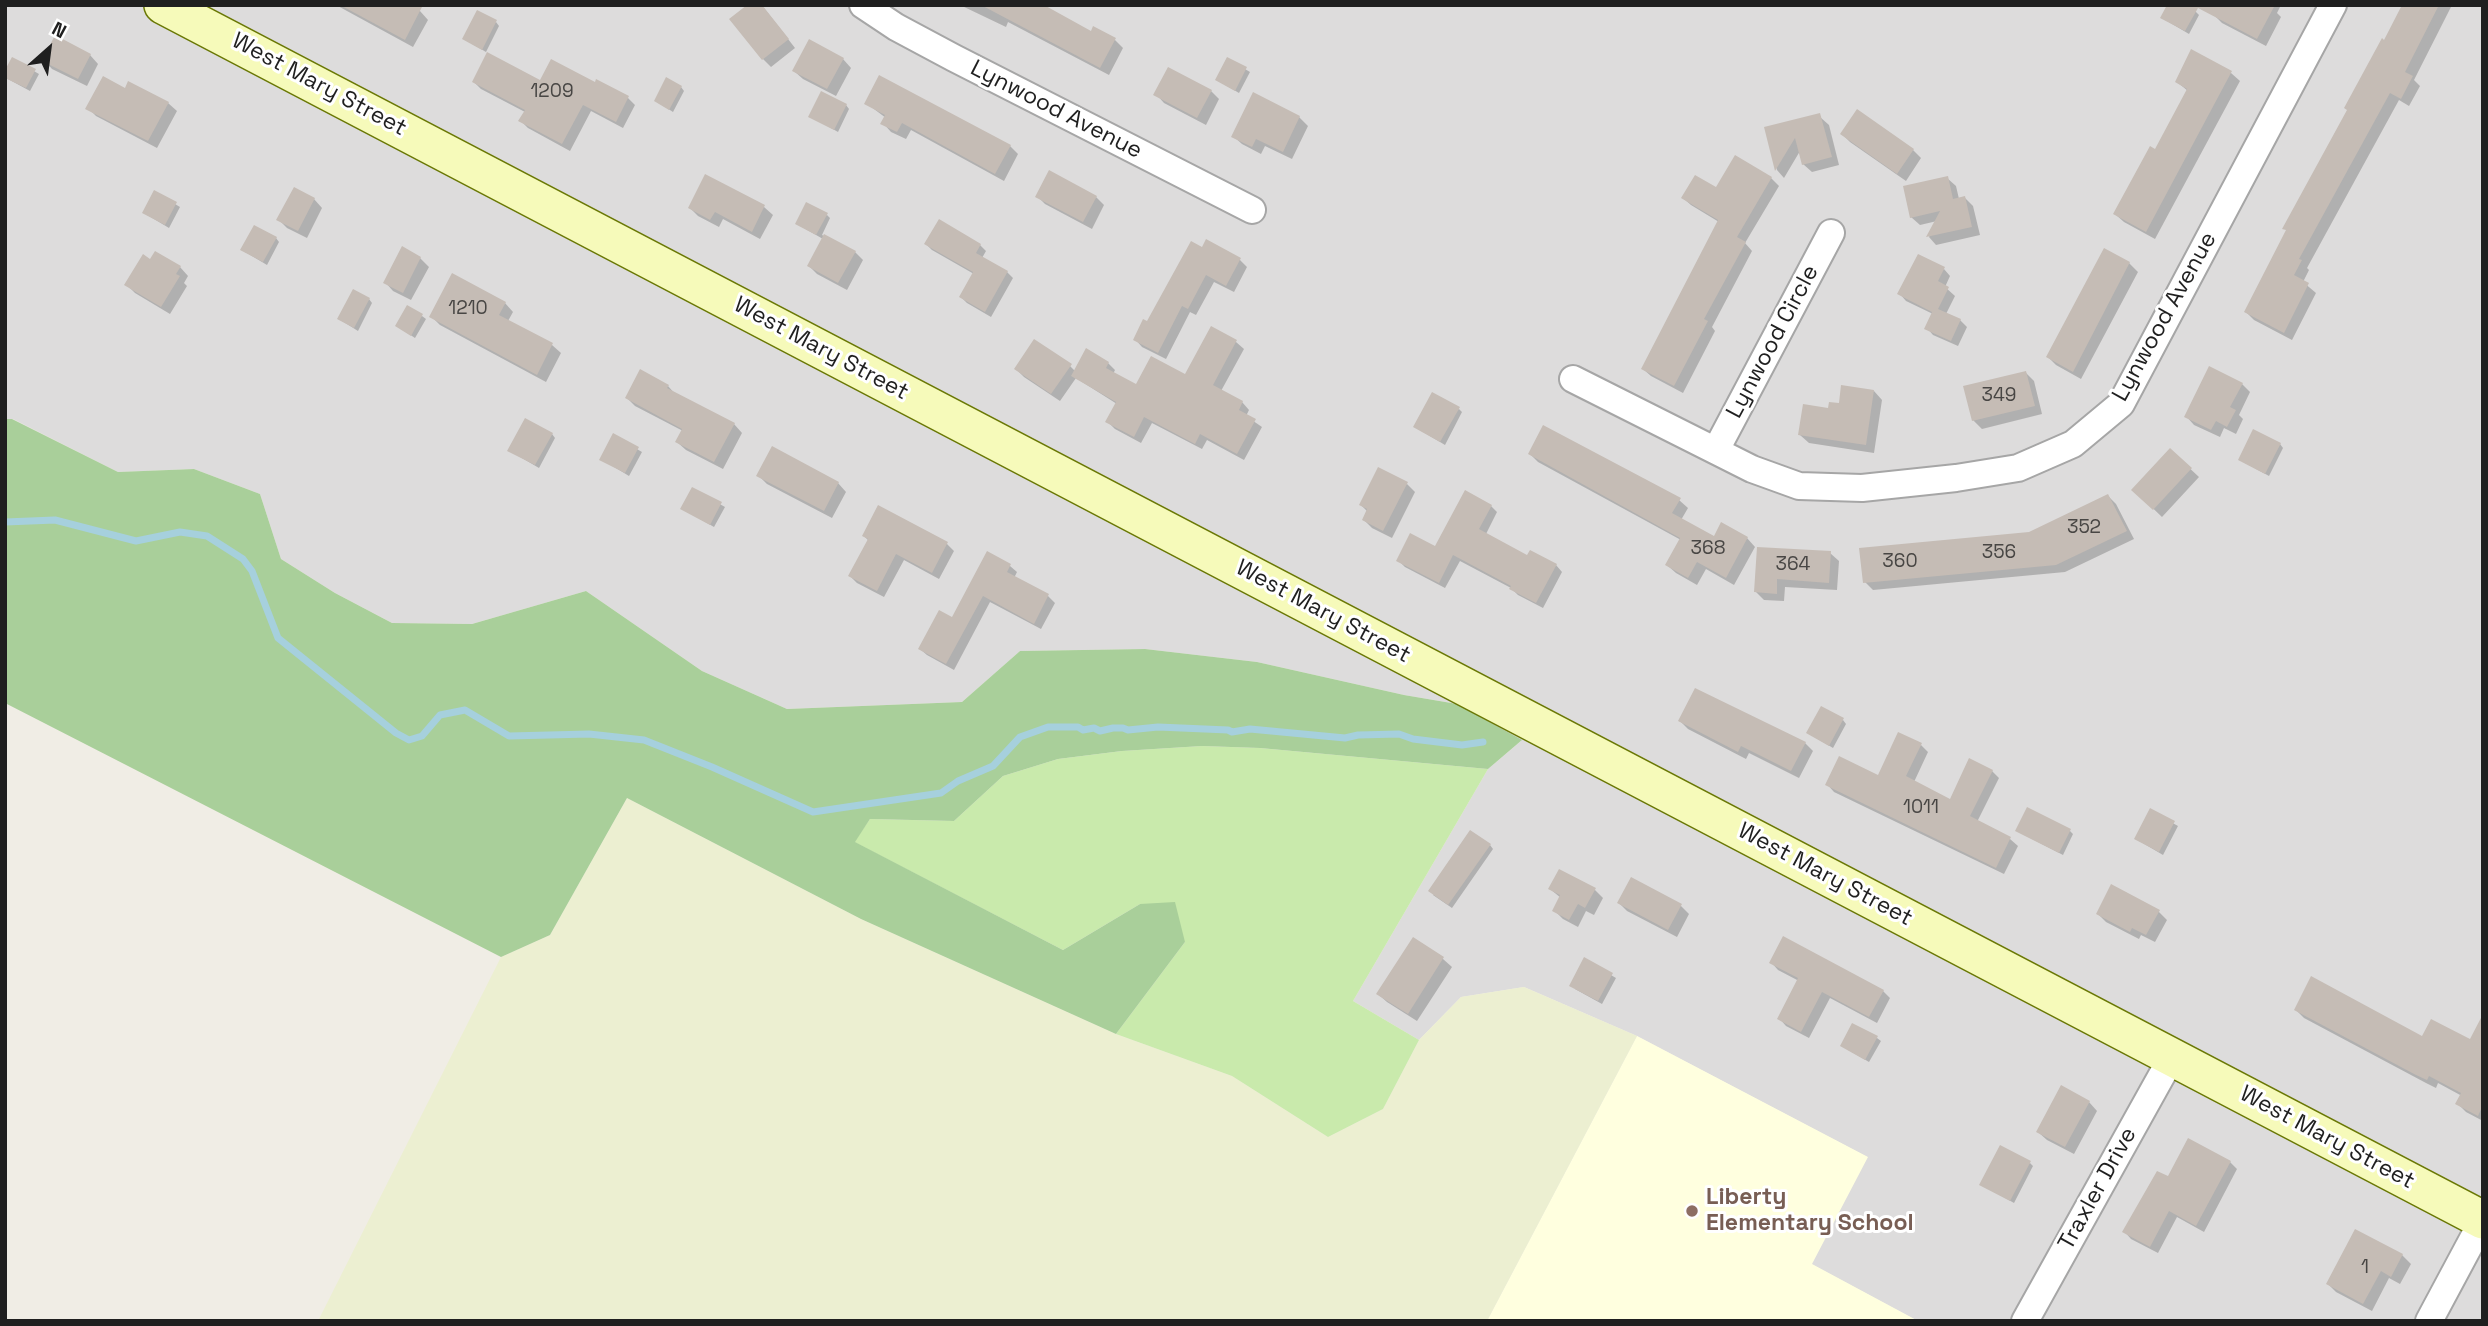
<!DOCTYPE html>
<style>
body{margin:0}
#map{position:relative;width:2488px;height:1326px;overflow:hidden;background:#f0ede5;font-family:"Space Grotesk",sans-serif}
canvas{display:block}
.frame{position:absolute;inset:0;border:7px solid #1f1f1f;pointer-events:none}
.north{position:absolute;left:14px;top:14px;width:70px;height:70px;-webkit-text-stroke:5px #fff;paint-order:stroke;rotate:28deg;font-size:19px;font-weight:700;line-height:28px;text-align:center;color:#1f1f1f}
.north::after{content:'';display:block;margin:auto;width:24px;height:32px;background:#1f1f1f;clip-path:polygon(50% 0,100% 100%,50% 72%,0 100%)}
</style>
<div id="map">
<canvas width="2488" height="1326"></canvas>
<div class="frame"></div>
<div class="north">N</div>
</div>
<script>
const context = document.querySelector('canvas').getContext('2d');
context.lineJoin = 'round';
function fill(path, color) { context.fillStyle = color; context.fill(path, 'evenodd'); }
const shape = rows => new Path2D(rows.map(r => 'M' + r).join(''));
function stroke(path, color, width, dash) { context.strokeStyle = color; context.lineWidth = width; context.lineCap = dash ? 'butt' : 'round'; context.setLineDash(dash || []); context.stroke(path); }
function drawText(font, color, halo, rows, align = 'center') {
  context.font = font + ' "Space Grotesk",sans-serif'; context.lineWidth = 6; context.setLineDash([]); context.textBaseline = 'middle'; context.strokeStyle = halo; context.fillStyle = color; for (const [text, x, y, turn = 0] of rows) {
    context.save(); context.translate(x, y); context.rotate((+turn || 0) * Math.PI / 180); context.textAlign = isNaN(turn) ? turn : align; if (halo) context.strokeText(text, 0, 0); context.fillText(text, 0, 0); context.restore();
  }
}
fill(shape([
 [5,5,2483,5,2483,1321,1918,1321,1811,1264,1867,1157,1637,1036,1524,987,1461,997,1419,1040,1353,1001,1488,769,1521,741,1457,704,1404,695,1257,662,1145,649,1020,651,962,702,787,709,702,671,586,591,472,624,392,623,335,593,281,559,260,494,194,469,118,472,13,419,5,419]
]), '#dddcdc');
fill(shape([
 [1637,1036,1868,1157,1812,1264,1918,1321,1487,1321]
]), '#ffffdf');
fill(shape([
 [627,798,861,919,1116,1034,1232,1076,1328,1137,1383,1109,1419,1040,1461,997,1524,987,1637,1036,1487,1321,318,1321,501,957,550,935]
]), '#ecefd1');
fill(shape([
 [1202,746,1260,748,1488,769,1353,1001,1419,1040,1383,1109,1328,1137,1232,1076,1116,1034,1185,942,1140,904,1063,950,854,842,870,819,954,821,1003,776,1058,759,1122,751]
]), '#c9eaac');
fill(shape([
 [5,419,12,419,118,472,194,469,260,494,281,559,335,593,392,623,472,624,586,591,702,671,787,709,962,702,1020,651,1145,649,1257,662,1404,695,1457,704,1522,740,1488,769,1260,748,1202,746,1122,751,1058,759,1003,776,954,821,870,819,855,842,1063,950,1140,904,1175,902,1185,942,1116,1034,861,919,627,798,550,935,501,957,5,703]
]), '#a9cf9a');
fill(shape([
 [336,5,408,5,420,11,428,20,413,47],
 [960,5,1037,5,1092,33,1115,40,1123,48,1109,75,1008,22,1006,27],
 [2219,5,2281,5,2277,13,2281,17,2266,46,2222,23,2214,15],
 [2404,5,2452,5,2414,80,2420,86,2409,106,2399,100,2307,268,2309,270,2303,282,2316,293,2292,340,2254,320,2246,312],
 [764,8,795,48,771,67,763,59],
 [2195,11,2199,15,2189,34,2162,18],
 [496,22,499,26,486,52,464,39],
 [2192,52,2231,73,2240,81,2155,239,2124,222,2115,214,2156,152,2188,91,2177,82],
 [90,55,98,64,87,86,52,69,44,60],
 [13,59,39,74,30,91,8,79],
 [843,59,851,68,836,96,803,79,794,71],
 [1228,59,1250,72,1239,93,1217,80],
 [474,82,541,83,628,98,635,105,623,128,591,111,570,151,528,128,521,121,525,112,481,89],
 [681,87,684,91,673,112,656,101],
 [126,90,168,103,177,111,157,148,96,116,88,108],
 [1211,91,1219,99,1206,125,1164,103,1156,94],
 [1254,95,1299,117,1308,126,1292,159,1265,146,1261,154,1242,144,1233,136],
 [866,103,1010,146,1018,154,1004,181,911,130,906,139,891,132,883,123,886,118],
 [846,105,849,109,838,132,810,116],
 [1858,112,1913,150,1921,158,1906,181,1850,142,1842,134],
 [1820,117,1829,125,1839,165,1812,172,1803,164,1800,151,1784,178,1777,170,1766,129],
 [706,177,764,207,773,215,760,239,723,219,719,227,698,216,690,208],
 [1771,178,1779,186,1745,243,1752,251,1712,327,1715,331,1683,393,1651,376,1643,369,1719,222,1691,205,1683,198],
 [1947,178,1956,186,1959,199,1965,198,1973,206,1980,235,1936,245,1929,237,1937,221,1920,225,1911,217],
 [155,192,180,207,169,228,144,213],
 [1037,196,1096,197,1104,205,1092,229,1045,204],
 [314,199,322,208,307,238,287,228,279,220],
 [827,215,830,218,822,235,855,252,863,260,847,290,817,274,809,266,823,239,797,224],
 [276,238,279,242,267,265,242,250],
 [926,244,980,245,986,251,982,258,1007,272,1013,278,991,317,967,303,961,297,974,274,932,250],
 [402,249,420,258,429,267,411,300,393,291,385,282],
 [1202,249,1240,260,1247,267,1234,292,1214,282,1196,315,1190,312,1166,359,1142,347,1135,339],
 [151,261,180,267,188,276,184,283,187,286,170,314,135,293,127,285],
 [2129,263,2138,272,2081,379,2056,365,2048,357],
 [1944,269,1950,276,1945,287,1955,296,1946,314,1960,320,1967,327,1958,346,1933,335,1927,328,1933,314,1906,301,1900,294],
 [369,299,372,303,358,331,339,319],
 [505,303,513,312,508,321,552,345,561,353,546,382,440,325,431,316],
 [422,316,426,319,415,338,397,326],
 [1212,328,1236,342,1244,349,1221,391,1242,402,1249,410,1246,416,1262,427,1244,460,1207,440,1202,449,1152,423,1141,443,1115,429,1108,422,1117,404,1076,378,1060,401,1024,377,1016,369,1070,366,1075,371,1108,363,1115,370,1113,374,1137,386,1186,376],
 [2026,373,2034,381,2042,414,1982,429,1973,420],
 [2242,384,2250,392,2239,415,2243,419,2236,434,2224,428,2220,437,2194,425,2186,416],
 [668,386,676,395,734,424,742,433,723,469,686,450,677,442,683,431,635,406,627,398],
 [1874,391,1882,400,1874,453,1809,443,1800,435,1830,410],
 [1459,409,1462,412,1445,445,1415,427],
 [552,434,555,438,539,468,510,451],
 [613,435,642,452,629,476,601,459],
 [2280,444,2283,448,2269,476,2240,460],
 [2170,450,2199,477,2162,517,2134,490],
 [1530,454,1679,500,1688,508,1681,520,1715,538,1747,538,1755,547,1734,585,1706,569,1697,585,1676,573,1667,565,1681,540,1538,462],
 [758,475,838,483,846,492,832,518,767,484],
 [1407,484,1415,492,1392,538,1372,528,1364,520,1368,512,1361,505],
 [693,489,725,507,714,527,683,509],
 [2108,496,2116,504,2134,539,2065,572,1873,590,1865,582,2029,534],
 [1491,506,1497,512,1486,534,1528,557,1556,565,1562,572,1543,608,1518,595,1511,588,1460,561,1445,588,1405,567,1398,560,1435,549],
 [864,536,947,544,954,551,939,579,904,560,884,597,857,583,850,576,869,541],
 [1759,549,1830,553,1839,561,1837,590,1785,587,1784,601,1764,600,1756,592],
 [988,554,1010,566,1017,572,1014,578,1048,596,1055,603,1041,629,990,602,954,670,927,655,920,649,953,619],
 [1843,720,1846,724,1833,748,1808,733],
 [1680,721,1805,743,1813,751,1799,778,1749,753,1746,759,1688,729],
 [1921,745,1928,752,1914,782,1950,801,1992,771,1999,778,1977,822,2010,839,2018,846,2004,874,1834,792,1827,784,1878,777],
 [2151,811,2178,826,2163,855,2136,839],
 [2017,831,2070,831,2073,834,2063,855],
 [1490,845,1493,849,1452,908,1433,895],
 [1550,889,1595,890,1603,898,1594,915,1586,911,1578,927,1563,919,1554,910,1561,898],
 [1619,903,1681,906,1689,914,1677,937,1627,911],
 [2158,911,2167,920,2155,942,2141,935,2139,939,2106,922,2098,914],
 [1413,939,1443,959,1452,967,1417,1021,1387,1002,1378,994],
 [1585,960,1616,978,1602,1004,1575,989],
 [1771,962,1883,991,1890,998,1877,1023,1830,998,1809,1038,1786,1026,1779,1018,1799,981,1778,970],
 [2296,1010,2423,1038,2483,1042,2483,1121,2466,1112,2458,1104,2462,1096,2438,1083,2436,1088,2426,1083,2304,1018],
 [1877,1038,1881,1041,1869,1062,1842,1046],
 [2089,1102,2097,1111,2074,1154,2047,1140,2038,1132],
 [2230,1162,2237,1169,2204,1232,2177,1217,2158,1253,2131,1239,2124,1231,2169,1179],
 [2030,1163,2033,1166,2014,1203,1981,1184],
 [2356,1231,2402,1255,2411,1264,2400,1284,2389,1278,2372,1311,2336,1292,2328,1284]
]), '#0003');
stroke(shape([
 [5,522,55,520,136,541,180,532,207,536,243,559,252,571,278,638,396,733,409,740,422,736,440,715,465,710,509,736,589,734,644,740,712,767,813,812,941,793,958,781,993,766,1020,737,1048,727,1078,727,1083,730,1094,728,1100,731,1113,728,1123,728,1128,730,1158,727,1228,730,1232,732,1250,729,1345,738,1358,735,1399,734,1413,739,1462,745,1483,742]
]), '#a6d0dd', 7);
fill(shape([
 [340,5,423,5,405,40],
 [747,5,762,5,789,39,762,60,729,19],
 [981,5,1044,5,1091,31,1093,26,1116,38,1100,68],
 [2167,5,2275,5,2257,39,2198,8,2185,31,2160,18],
 [2402,5,2439,5,2405,72,2413,76,2401,99,2390,93,2299,259,2302,260,2294,275,2309,283,2284,333,2244,312,2286,230,2282,229,2347,110,2344,108,2382,38,2384,40],
 [477,10,497,20,482,50,462,39],
 [55,35,91,54,78,79,42,61],
 [809,39,844,58,827,89,792,71],
 [2191,49,2232,71,2146,232,2113,214,2150,146,2155,149,2187,89,2175,82],
 [487,52,540,80,551,59,595,82,596,79,629,96,616,122,583,105,562,144,518,121,525,110,472,82],
 [12,57,36,69,26,88,5,78,5,70],
 [1227,57,1247,67,1235,91,1215,80],
 [1168,67,1212,90,1197,118,1153,95],
 [879,75,1011,145,995,174,902,123,897,132,880,124,885,115,864,104],
 [103,76,125,88,128,81,169,102,148,141,85,109],
 [666,77,682,86,669,110,654,101],
 [821,91,847,104,834,130,808,117],
 [1253,92,1300,116,1283,152,1256,139,1252,147,1231,137],
 [1857,109,1914,149,1897,174,1840,134],
 [1820,113,1832,157,1802,165,1795,138,1775,171,1764,127],
 [1735,155,1772,177,1737,237,1746,242,1704,319,1708,321,1674,386,1641,369,1718,220,1681,198,1695,175,1716,187],
 [1049,170,1097,196,1083,222,1035,197],
 [705,174,765,205,752,232,715,212,710,220,688,208],
 [1948,176,1953,199,1965,196,1972,227,1926,237,1940,211,1910,218,1903,186],
 [294,187,315,198,298,231,276,220],
 [154,190,177,202,165,225,142,213],
 [806,202,828,213,816,235,795,224],
 [939,219,981,244,976,253,1008,271,985,312,959,297,973,272,924,244],
 [254,225,277,237,263,262,240,250],
 [824,234,856,251,838,283,807,266],
 [1206,239,1241,258,1226,286,1206,275,1188,309,1182,306,1158,353,1133,340,1143,319,1147,321,1191,241,1202,247],
 [402,246,421,257,403,293,383,283],
 [2104,248,2130,262,2073,372,2046,357],
 [155,251,181,266,176,274,180,276,161,307,124,285,143,254,150,259],
 [1918,254,1945,267,1938,281,1949,287,1938,309,1961,319,1951,341,1924,329,1932,312,1897,294],
 [452,273,506,302,499,315,553,343,537,375,429,317],
 [353,289,370,298,354,328,337,319],
 [407,305,423,314,411,336,395,326],
 [1211,326,1237,340,1213,385,1243,401,1239,410,1256,419,1237,454,1200,434,1195,444,1144,417,1134,437,1105,422,1116,402,1071,376,1086,348,1109,362,1106,368,1136,384,1151,356,1185,374],
 [1034,339,1072,364,1051,394,1014,369],
 [2209,366,2243,383,2230,407,2236,410,2227,427,2216,421,2211,430,2184,417],
 [640,369,669,385,667,388,735,423,714,462,675,442,682,429,625,398],
 [2026,371,2035,406,1972,421,1963,386],
 [1841,385,1874,390,1866,445,1798,435,1803,404,1828,408,1829,402,1839,403],
 [1432,392,1460,407,1440,442,1413,427],
 [525,418,553,433,535,465,507,451],
 [1543,425,1681,498,1672,513,1714,536,1721,522,1748,537,1726,578,1697,562,1688,578,1665,565,1680,538,1528,454],
 [2253,429,2281,443,2265,474,2238,460],
 [613,433,639,447,625,473,599,460],
 [772,446,839,482,824,511,756,476],
 [2170,448,2192,468,2153,510,2131,490],
 [1378,467,1408,482,1383,531,1362,520,1367,509,1359,505],
 [692,487,722,502,710,525,680,509],
 [1465,490,1492,505,1479,529,1527,555,1530,550,1557,564,1536,603,1509,589,1511,586,1453,555,1439,583,1396,561,1410,533,1435,546],
 [2108,494,2127,531,2056,565,1863,583,1859,548,2029,532],
 [878,505,948,542,932,573,896,554,877,591,848,576,868,539,862,536],
 [1757,547,1831,551,1829,583,1777,579,1777,594,1754,592],
 [987,551,1011,564,1007,572,1049,594,1034,624,983,596,946,664,918,649,939,610,952,617],
 [1695,688,1806,742,1791,771,1741,746,1738,752,1678,721],
 [1821,706,1844,718,1829,746,1806,733],
 [1898,732,1922,743,1906,776,1950,799,1969,758,1993,770,1970,816,2011,837,1996,868,1825,785,1839,756,1878,775],
 [2027,807,2071,829,2059,853,2015,831],
 [2150,808,2175,821,2159,852,2134,839],
 [1470,830,1491,844,1448,905,1428,891],
 [1559,869,1596,888,1585,908,1578,904,1569,920,1552,911,1560,895,1548,889],
 [1631,877,1682,904,1668,930,1617,903],
 [2111,884,2160,910,2146,935,2132,928,2130,932,2096,914],
 [1783,936,1884,990,1869,1017,1822,992,1801,1032,1777,1019,1798,978,1769,963],
 [1413,937,1444,957,1408,1014,1376,994],
 [1584,957,1613,973,1598,1001,1569,986],
 [2311,976,2422,1036,2431,1019,2470,1039,2483,1014,2483,1105,2478,1116,2455,1104,2461,1093,2429,1076,2427,1080,2416,1075,2294,1010],
 [1852,1023,1878,1036,1865,1060,1840,1046],
 [2061,1085,2090,1101,2065,1147,2036,1132],
 [2188,1138,2231,1161,2196,1226,2169,1211,2150,1247,2122,1232,2157,1171,2168,1176],
 [2000,1145,2031,1161,2010,1201,1979,1185],
 [2355,1229,2403,1254,2391,1277,2381,1271,2363,1304,2326,1284]
]), '#c5bcb5');
const minor = shape([
 [863,5,896,27,954,58,1252,210],
 [1573,379,1752,469,1799,486,1862,488,1956,478,2018,468,2073,444,2121,404,2333,5],
 [1716,450,1831,233],
 [2025,1321,2172,1057],
 [2429,1321,2483,1220]
]);
const secondary = shape([
 [163,5,2483,1220]
]);
stroke(minor, '#a6a6a6', 30);
stroke(secondary, '#6a7805', 40);
stroke(minor, '#fff', 26);
stroke(secondary, '#f6faba', 37);
for (const [x, y, r, color] of [
 [1692,1211,7,"#8d6e63"]
]) { const dot = new Path2D(); dot.arc(x, y, r, 0, 2 * Math.PI); context.fillStyle = color; context.fill(dot); stroke(dot, '#fff', 2.5); }
drawText('19px', '#484644', null, [
 ["1209",552,92],
 ["1210",468,309],
 ["349",1999,396],
 ["352",2084,528],
 ["368",1708,549],
 ["356",1999,553],
 ["360",1900,562],
 ["364",1793,565],
 ["1011",1921,808],
 ["1",2365,1268]
]);
drawText('23px', '#1f1f1f', '#fff', [
 ["West Mary Street",319,85,28],
 ["Lynwood Avenue",1056,110,27],
 ["Lynwood Avenue",2165,317,-61],
 ["Lynwood Circle",1773,342,-62],
 ["West Mary Street",821,349,28],
 ["West Mary Street",1323,612,28],
 ["West Mary Street",1825,875,28],
 ["West Mary Street",2327,1138,28],
 ["Traxler Drive",2098,1189,-61]
]);
drawText('bold 23px', '#785e54', '#fff', [
 ["Liberty",1706,1198],
 ["Elementary School",1706,1224]
], 'left');
</script>
